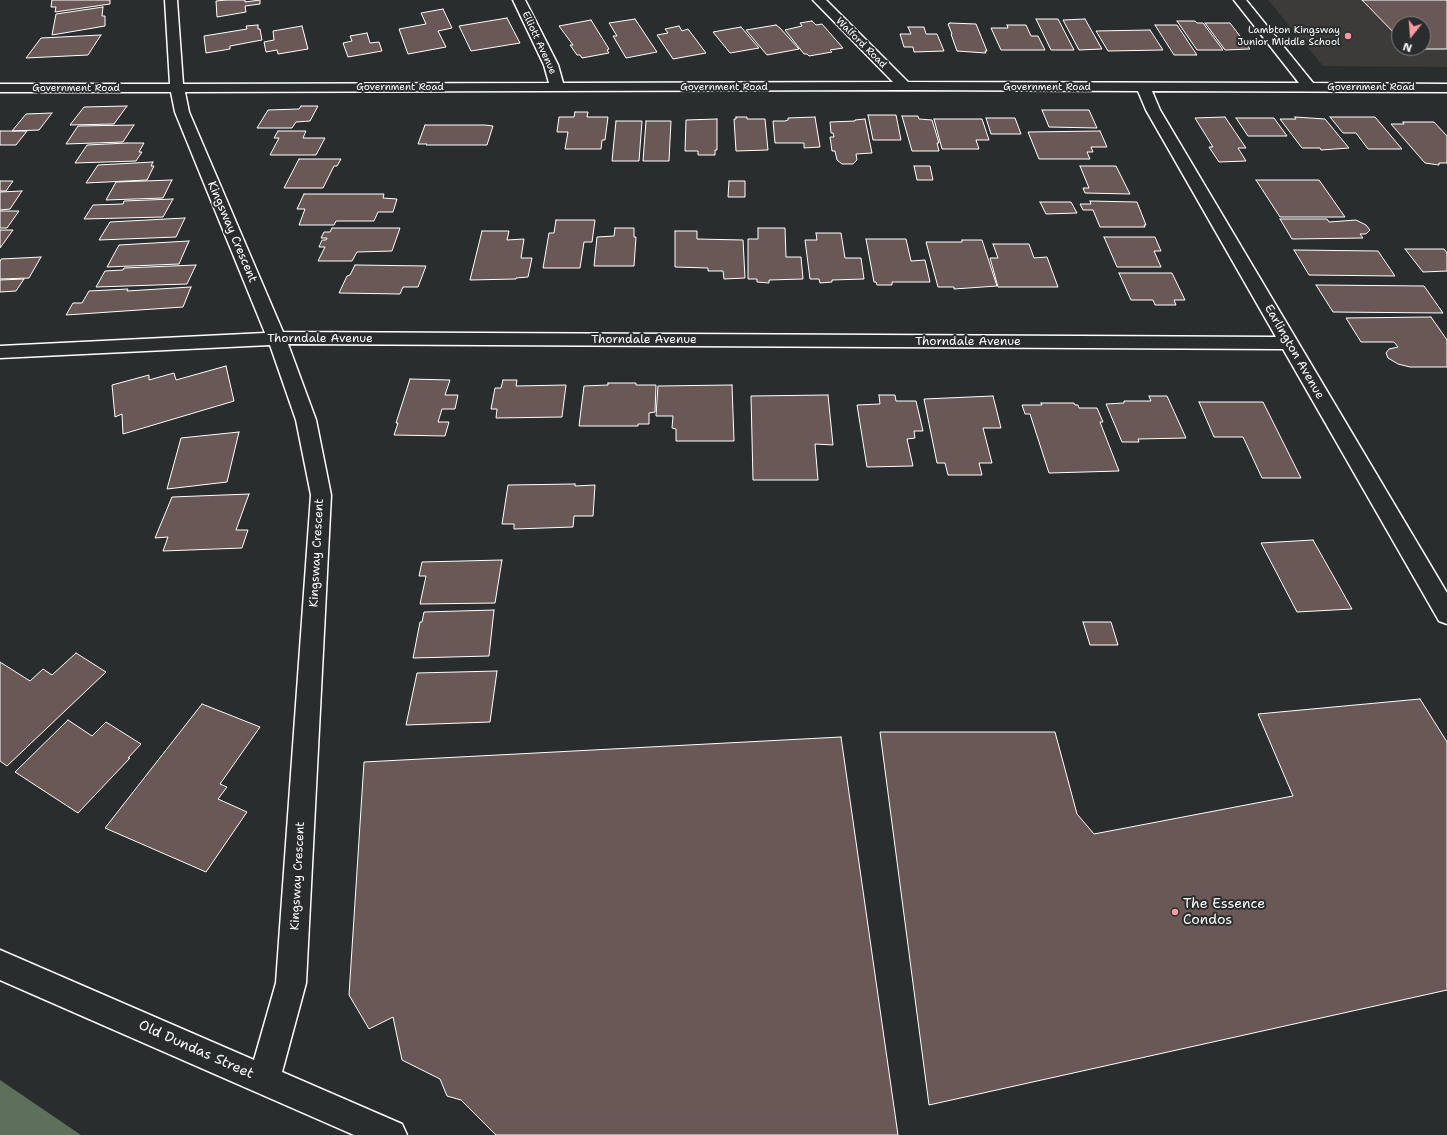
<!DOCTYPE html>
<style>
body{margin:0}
#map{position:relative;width:1447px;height:1135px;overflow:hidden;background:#2a2d2e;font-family:"Shantell Sans",sans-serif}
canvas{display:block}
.north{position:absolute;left:1391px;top:16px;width:40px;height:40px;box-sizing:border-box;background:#2a2d2e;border:1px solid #7f8182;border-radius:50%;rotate:197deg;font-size:11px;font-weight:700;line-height:16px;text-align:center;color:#fff}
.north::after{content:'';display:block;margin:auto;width:14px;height:18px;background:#ff9aa2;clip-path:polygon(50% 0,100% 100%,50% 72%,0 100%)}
</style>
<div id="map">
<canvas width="1447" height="1135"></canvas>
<div class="north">N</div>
</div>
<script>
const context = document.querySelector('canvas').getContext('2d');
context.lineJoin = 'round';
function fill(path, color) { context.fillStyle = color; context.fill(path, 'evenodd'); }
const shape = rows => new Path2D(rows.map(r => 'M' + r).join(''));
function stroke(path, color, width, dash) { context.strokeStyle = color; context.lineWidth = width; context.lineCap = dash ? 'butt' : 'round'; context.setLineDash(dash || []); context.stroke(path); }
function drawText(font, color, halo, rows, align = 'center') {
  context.font = font + ' "Shantell Sans",sans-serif'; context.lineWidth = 4; context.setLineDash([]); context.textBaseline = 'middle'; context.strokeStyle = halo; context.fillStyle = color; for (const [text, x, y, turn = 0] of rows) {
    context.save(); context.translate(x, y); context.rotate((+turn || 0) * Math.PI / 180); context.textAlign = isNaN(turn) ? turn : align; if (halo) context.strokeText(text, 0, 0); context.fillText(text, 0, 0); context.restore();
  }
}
fill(shape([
 [1268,0,1447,0,1447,67,1323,66],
 [1399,24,1423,24,1423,48,1399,48]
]), '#3d3a3a');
fill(shape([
 [0,1080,81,1135,0,1135]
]), '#5c705a');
const building = shape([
 [52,0,110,0,110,4,55,12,56,7,51,7,52,0],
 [226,0,245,0,245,2,260,0,260,4,245,6,246,12,217,17,216,1,226,0],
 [1362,0,1447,0,1447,49,1409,49,1408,48,1423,48,1423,24,1399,24,1399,38,1362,0],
 [103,7,102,16,105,16,105,26,52,35,56,14,103,7],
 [443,9,452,28,438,31,446,47,408,54,399,29,426,24,421,13,443,9],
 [507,18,520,43,471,51,459,26,507,18],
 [635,19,657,52,626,58,613,36,617,36,609,23,635,19],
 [1036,19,1058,19,1074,50,1051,50,1036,19],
 [1085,19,1102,49,1079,50,1063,20,1085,19],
 [591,20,609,49,607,50,609,53,582,58,580,55,577,55,570,45,573,45,559,26,591,20],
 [812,21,816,25,822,24,843,48,830,50,832,52,809,56,807,54,804,54,785,30,802,26,800,23,812,21],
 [1177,21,1195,21,1197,23,1203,23,1223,50,1197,50,1177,21],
 [950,23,976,24,987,51,985,51,986,53,957,51,951,34,952,34,948,24,950,23],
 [1205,23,1230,23,1250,49,1225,50,1205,23],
 [258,25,258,29,260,29,262,40,230,46,230,49,206,53,204,36,247,29,246,26,258,25],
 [776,25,780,28,799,49,767,55,746,30,776,25],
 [1007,25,1026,25,1031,36,1038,36,1045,50,1001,50,991,28,1008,28,1007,25],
 [1155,25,1177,25,1197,55,1174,55,1155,25],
 [302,26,308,49,278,54,277,50,266,52,264,42,274,40,273,31,302,26],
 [679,26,682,31,688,29,706,53,673,59,657,35,668,33,665,29,679,26],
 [741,27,759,48,730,53,713,32,741,27],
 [908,27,924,27,926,34,937,34,944,51,914,52,913,47,904,47,900,34,911,34,908,27],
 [1150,30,1163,50,1108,51,1096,31,1150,30],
 [367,33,370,43,379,42,382,51,348,57,343,43,352,41,350,36,367,33],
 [101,35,88,55,26,58,41,38,101,35],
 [127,106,114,124,70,125,84,107,127,106],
 [301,106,318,106,310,121,296,122,292,128,257,128,268,110,299,109,301,106],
 [1042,110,1089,110,1097,128,1049,127,1042,110],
 [575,112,588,112,587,117,608,117,605,140,602,140,601,149,565,149,568,132,557,132,559,117,574,117,575,112],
 [52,113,39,130,12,131,26,114,52,113],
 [868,115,896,115,901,140,873,140,868,115],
 [902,116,918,116,919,119,932,120,939,143,937,143,939,151,912,151,902,116],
 [736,117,747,117,747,119,765,119,768,150,736,151,734,119,736,119,736,117],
 [815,117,820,147,804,148,804,143,775,143,773,121,785,121,788,120,788,118,815,117],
 [1225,117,1246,148,1238,148,1246,161,1219,162,1209,147,1213,147,1195,118,1225,117],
 [1295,117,1325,119,1349,148,1321,150,1320,148,1302,148,1280,119,1296,119,1295,117],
 [1330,117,1375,117,1402,149,1368,149,1356,133,1343,133,1330,117],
 [986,118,1015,118,1021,134,991,134,986,118],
 [1236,118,1274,118,1287,136,1248,136,1236,118],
 [717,119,717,150,715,150,715,155,698,155,698,151,685,151,686,120,717,119],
 [865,119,872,153,856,154,857,160,853,164,842,164,837,160,835,151,832,151,830,137,834,137,833,133,831,133,830,122,855,121,855,120,865,119],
 [934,119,982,119,989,140,976,140,979,149,942,149,934,119],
 [616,121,642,121,639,161,612,161,616,121],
 [646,121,671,121,669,161,643,161,646,121],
 [1403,122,1434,122,1447,136,1447,163,1439,163,1439,165,1425,163,1391,124,1404,124,1403,122],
 [134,125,123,142,66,144,78,126,134,125],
 [425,125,485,125,493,126,487,145,426,145,427,144,418,144,425,125],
 [0,131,27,131,16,145,0,145,0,131],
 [278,131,306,131,303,138,325,138,316,155,270,155,279,138,274,138,278,131],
 [1100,131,1107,147,1091,147,1093,152,1087,152,1090,159,1039,159,1028,132,1100,131],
 [127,143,144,143,139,152,142,152,136,161,75,163,87,145,127,143],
 [299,159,341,159,337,166,334,166,323,188,284,188,299,159],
 [153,162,151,166,154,166,147,180,86,183,98,165,153,162],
 [914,166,930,166,933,180,917,180,914,166],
 [1080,166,1116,166,1130,194,1085,193,1083,188,1089,188,1080,166],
 [172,180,163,198,106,200,116,182,172,180],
 [1256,180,1319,180,1345,217,1280,217,1256,180],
 [0,181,13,181,6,191,0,191,0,181],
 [729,181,745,181,745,197,728,197,729,181],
 [22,191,10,209,0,210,0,192,22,191],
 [304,194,384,194,383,198,397,199,393,212,378,212,374,221,336,221,334,225,299,225,305,209,297,209,304,194],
 [173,199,163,217,84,219,93,205,123,204,124,201,173,199],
 [1090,201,1137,202,1146,225,1144,225,1145,227,1100,227,1093,210,1083,210,1080,204,1091,204,1090,201],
 [1040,202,1071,202,1077,213,1046,214,1040,202],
 [0,211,19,211,7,228,0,228,0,211],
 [185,218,176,237,99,240,110,222,185,218],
 [1280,219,1327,219,1329,222,1356,220,1366,225,1370,230,1366,234,1360,234,1363,238,1292,239,1280,219],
 [556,220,595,220,592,242,584,242,580,268,543,268,549,233,554,233,556,220],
 [332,228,400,228,392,251,357,252,352,261,318,261,325,247,319,247,322,240,326,240,327,238,321,238,324,232,330,232,332,228],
 [615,228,634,228,634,237,636,237,634,266,594,266,597,237,614,236,615,228],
 [758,228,785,228,786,257,801,257,803,279,769,280,769,283,757,282,757,279,748,279,748,239,758,239,758,228],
 [0,230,13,230,0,248,0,230],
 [482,231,509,231,507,240,524,239,521,258,532,258,528,277,516,278,516,279,470,280,482,231],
 [675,231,697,231,697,239,743,240,745,278,724,279,723,271,708,271,708,268,675,267,675,231],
 [816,233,841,233,845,258,861,258,864,279,832,280,832,282,820,283,819,279,810,279,805,240,817,240,816,233],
 [1104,237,1155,237,1161,251,1154,251,1161,267,1117,267,1104,237],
 [866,239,906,239,911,261,925,260,930,282,892,282,892,285,877,285,876,282,874,282,866,239],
 [962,240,982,240,997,286,954,289,954,287,938,287,926,242,962,242,962,240],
 [189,241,179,264,107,267,119,245,189,241],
 [993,244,1029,244,1034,258,1047,257,1058,287,998,287,990,258,998,258,993,244],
 [1405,249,1444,249,1447,253,1447,271,1423,272,1405,249],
 [1294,250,1378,251,1395,276,1309,275,1294,250],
 [41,257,29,278,0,279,0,262,1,259,41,257],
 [196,265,187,284,96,287,105,271,123,270,124,268,196,265],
 [355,265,426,266,418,287,403,287,400,294,339,293,347,276,350,275,355,265],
 [1119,273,1172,273,1185,300,1174,300,1176,305,1155,305,1153,300,1131,300,1119,273],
 [24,279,16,291,0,292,0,280,24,279],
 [1316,285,1424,286,1443,313,1333,312,1316,285],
 [191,287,183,307,66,315,73,303,82,303,89,291,128,289,127,291,191,287],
 [1431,317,1447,340,1447,367,1410,367,1398,364,1388,358,1386,353,1389,349,1398,347,1394,342,1361,342,1346,318,1431,317],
 [226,366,234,401,123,434,122,414,115,417,112,385,149,375,149,380,174,373,176,380,226,366],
 [410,379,450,380,445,395,458,395,455,409,442,409,438,422,449,422,445,436,394,435,398,423,396,423,410,379],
 [503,380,517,380,516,386,566,385,562,417,496,418,497,409,491,409,495,388,501,388,503,380],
 [608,383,636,383,636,385,656,385,655,412,649,413,649,424,638,424,638,426,579,426,584,386,608,385,608,383],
 [732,385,734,441,676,441,676,429,672,428,673,416,656,416,658,386,732,385],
 [828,395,833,445,815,444,818,480,753,480,751,396,828,395],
 [879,395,895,395,896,401,916,401,923,431,914,431,915,438,907,439,913,466,867,467,857,405,880,404,879,395],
 [993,396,1001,428,983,428,992,463,979,463,982,475,948,475,945,463,937,463,924,399,993,396],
 [1149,396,1167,396,1186,438,1138,439,1139,442,1122,442,1106,404,1124,403,1124,401,1151,401,1149,396],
 [1199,402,1263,402,1301,478,1262,478,1243,437,1214,437,1199,402],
 [1041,403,1074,403,1075,405,1078,405,1079,408,1097,408,1103,422,1100,422,1119,471,1049,473,1030,414,1025,414,1022,405,1042,405,1041,403],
 [239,432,227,482,167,489,181,438,239,432],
 [575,484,575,486,595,485,593,516,574,516,573,527,514,529,514,524,502,524,508,485,575,484],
 [249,494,236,530,248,530,242,548,163,551,168,537,155,538,172,497,249,494],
 [1313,540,1352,609,1297,612,1261,543,1313,540],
 [502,560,495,603,420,604,426,576,419,576,422,562,502,560],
 [494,610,489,656,413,658,420,622,422,622,424,612,494,610],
 [1083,622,1111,622,1118,645,1090,645,1083,622],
 [76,653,106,672,7,766,0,761,0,662,30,681,43,669,52,675,76,653],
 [497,671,490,722,406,725,417,673,497,671],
 [1420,699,1447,742,1447,990,929,1105,880,732,1055,732,1077,814,1094,834,1293,796,1258,714,1420,699],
 [202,704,260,727,220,784,227,787,218,799,247,812,206,872,105,828,202,704],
 [68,720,92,736,106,722,141,744,128,758,130,758,78,813,15,772,68,720],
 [841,737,898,1135,496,1135,461,1100,447,1096,440,1079,402,1060,393,1017,369,1029,349,995,364,762,841,737]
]);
fill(building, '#6a5856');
stroke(building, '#fff', 1);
const street = shape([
 [165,0,177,0,183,84,549,83,544,65,513,0,525,0,558,65,563,83,893,82,813,0,826,0,908,82,1299,83,1234,0,1246,0,1313,83,1447,84,1447,92,1152,91,1160,110,1447,593,1447,624,1439,621,1283,349,288,344,316,420,331,495,306,983,282,1072,402,1124,407,1135,354,1135,0,980,0,950,254,1060,276,983,311,495,296,420,270,345,0,358,0,346,265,333,175,112,171,92,0,92,0,84,170,84,165,0],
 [904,90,1138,91,1146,110,1276,337,283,332,189,112,185,92,904,90]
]);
stroke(street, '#fff', 3);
fill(street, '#2a2d2e');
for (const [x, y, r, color] of [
 [1348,36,4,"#ff9aa2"],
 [1175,912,4,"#ff9aa2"]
]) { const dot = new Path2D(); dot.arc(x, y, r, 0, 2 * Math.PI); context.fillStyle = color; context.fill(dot); stroke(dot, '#2a2d2e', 1.5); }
drawText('10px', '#fff', '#2a2d2e', [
 ["Lambton Kingsway",1340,30],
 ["Junior Middle School",1340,42]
], 'right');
drawText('10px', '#fff', '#2a2d2e', [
 ["Elliott Avenue",539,43,65],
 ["Walford Road",861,43,45],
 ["Government Road",400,87],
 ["Government Road",724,87],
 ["Government Road",1047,87],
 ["Government Road",1371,87],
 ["Government Road",76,88]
]);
drawText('12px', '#fff', '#2a2d2e', [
 ["Kingsway Crescent",232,232,67],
 ["Thorndale Avenue",320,339],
 ["Thorndale Avenue",644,340],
 ["Thorndale Avenue",968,342],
 ["Earlington Avenue",1294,352,60],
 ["Kingsway Crescent",317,553,-87],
 ["Kingsway Crescent",298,876,-87]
]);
drawText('14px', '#fff', '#2a2d2e', [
 ["The Essence",1183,904],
 ["Condos",1183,920]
], 'left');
drawText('14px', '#fff', '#2a2d2e', [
 ["Old Dundas Street",196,1050,24]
]);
</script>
